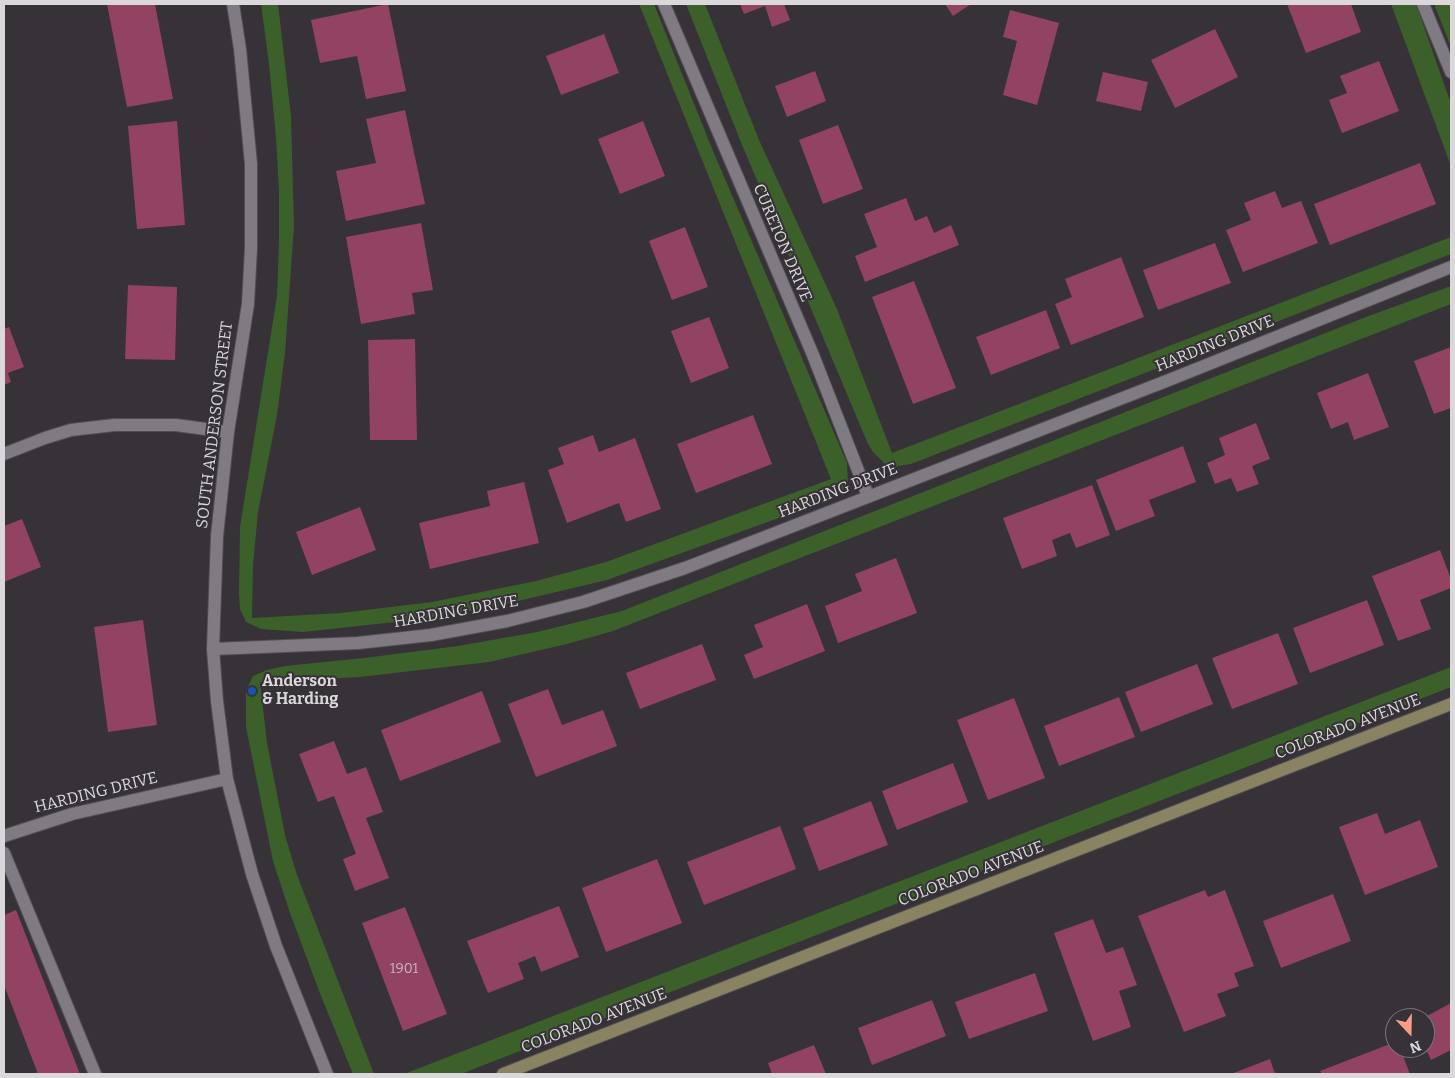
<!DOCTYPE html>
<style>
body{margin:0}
#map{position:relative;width:1455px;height:1078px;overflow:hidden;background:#363238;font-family:Bitter,serif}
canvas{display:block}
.frame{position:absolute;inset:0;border:5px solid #dbd8dc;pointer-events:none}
.north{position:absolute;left:1385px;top:1008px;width:50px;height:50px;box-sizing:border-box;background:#363238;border:1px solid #78747a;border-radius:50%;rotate:159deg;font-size:14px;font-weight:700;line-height:20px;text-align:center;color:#dbd8dc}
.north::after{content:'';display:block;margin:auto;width:18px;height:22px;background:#f49e88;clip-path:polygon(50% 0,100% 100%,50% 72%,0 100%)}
</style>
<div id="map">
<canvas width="1455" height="1078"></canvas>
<div class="frame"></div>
<div class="north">N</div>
</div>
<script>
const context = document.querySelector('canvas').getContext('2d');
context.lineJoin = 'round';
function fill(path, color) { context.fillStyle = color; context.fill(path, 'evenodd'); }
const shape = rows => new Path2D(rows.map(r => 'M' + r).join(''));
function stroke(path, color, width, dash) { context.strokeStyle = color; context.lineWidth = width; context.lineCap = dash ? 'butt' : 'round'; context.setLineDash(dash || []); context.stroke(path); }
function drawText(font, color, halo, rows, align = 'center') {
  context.font = font + ' Bitter,serif'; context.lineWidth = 4; context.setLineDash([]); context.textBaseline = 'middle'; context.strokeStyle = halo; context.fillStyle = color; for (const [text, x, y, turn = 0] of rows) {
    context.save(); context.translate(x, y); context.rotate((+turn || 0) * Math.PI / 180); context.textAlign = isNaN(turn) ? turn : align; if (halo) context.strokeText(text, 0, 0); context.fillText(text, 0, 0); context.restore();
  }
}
fill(shape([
 [261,4,278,4,291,116,294,226,285,353,277,415,258,512,253,565,252,618,341,613,432,602,536,581,606,562,831,479,639,4,654,4,713,151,847,463,848,484,843,491,823,502,607,580,497,606,414,620,303,632,261,629,246,622,240,609,239,593,240,527,277,296,279,242,279,193,276,137,269,64],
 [686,4,705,4,759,140,837,309,892,453,1451,237,1451,254,911,464,892,467,885,464,873,452,868,444,740,140],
 [1391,4,1416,4,1451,104,1451,166],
 [1434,4,1451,4,1451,47],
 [1451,286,1451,304,613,631,567,644,489,662,360,677,260,682,267,743,285,835,297,875,374,1074,353,1074,321,996,290,913,273,861,246,727,246,690,253,676,267,670,285,666,364,658,458,646,537,632,622,611,1366,317],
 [1451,667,1451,687,461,1074,404,1074]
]), '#3b6029');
fill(shape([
 [107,4,155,4,173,99,127,107],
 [388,4,406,91,366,99,357,56,320,63,311,20],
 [740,4,784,4,790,20,772,27,765,6,744,14],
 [945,4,971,4,953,16],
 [1287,4,1351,4,1361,32,1306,53],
 [1010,10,1059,23,1037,105,1003,95,1017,41,1003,37],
 [1215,29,1238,77,1175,108,1151,60],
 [604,34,619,73,561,95,546,56],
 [1379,61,1399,111,1342,133,1329,100,1347,93,1340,76],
 [815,71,826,101,787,117,775,86],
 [1103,72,1148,82,1141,111,1096,101],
 [405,110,425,204,346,221,336,171,376,163,366,119],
 [177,121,185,225,137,229,128,126],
 [643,121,665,176,620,194,598,139],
 [838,125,863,189,823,204,799,140],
 [1420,163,1436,204,1330,245,1314,204],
 [1275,191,1282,208,1301,201,1318,243,1243,272,1226,230,1251,220,1244,203],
 [906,198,915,221,927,216,934,233,951,225,959,245,865,282,855,256,877,247,864,214],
 [421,223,433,290,412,293,415,314,361,324,346,237],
 [685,227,708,287,672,300,649,241],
 [1215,243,1231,283,1158,310,1143,270],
 [1121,257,1144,317,1071,345,1055,304,1072,297,1065,279],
 [914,281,956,388,913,404,872,297],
 [128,285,177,287,175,360,125,359],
 [1046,310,1060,348,991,375,976,337],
 [709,317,729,368,691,383,671,331],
 [9,327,24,367,8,373,11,382,4,385,4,329],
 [415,339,417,440,370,440,368,340],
 [1451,347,1451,408,1434,414,1414,361],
 [1368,373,1389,427,1354,440,1348,422,1331,429,1317,393],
 [753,415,772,464,696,493,677,444],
 [1256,423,1270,459,1252,466,1259,484,1237,492,1231,478,1215,484,1207,463,1225,455,1219,438],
 [593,435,599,452,635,438,661,509,626,522,619,503,567,523,548,470,564,464,558,448],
 [1183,446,1196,482,1149,500,1155,516,1116,531,1096,480],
 [524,482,539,543,430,569,419,523,490,506,487,491],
 [1092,485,1110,535,1076,548,1070,533,1052,540,1057,556,1022,569,1003,518],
 [360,507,376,550,312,575,296,532],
 [22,519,41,567,4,582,4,526],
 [1440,550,1451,579,1451,588,1420,600,1431,629,1398,641,1372,576],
 [896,558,917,613,838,643,825,606,862,591,855,574],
 [1367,600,1384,645,1310,673,1293,628],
 [807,604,825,651,754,679,744,655,763,647,754,625],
 [143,620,157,725,108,732,94,627],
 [1278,633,1298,684,1232,709,1212,658],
 [702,644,716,680,640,709,626,673],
 [1197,664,1213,704,1141,732,1125,692],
 [548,689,562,725,603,710,617,746,536,777,508,704],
 [482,691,501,742,400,781,381,730],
 [1119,697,1135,737,1059,766,1044,726],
 [1014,698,1045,778,988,800,957,720],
 [334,741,347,774,366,767,383,812,366,818,389,878,355,891,343,859,356,854,334,796,318,802,299,754],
 [953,763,968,802,897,830,882,791],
 [871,801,888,845,819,871,803,828],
 [1377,813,1385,834,1420,820,1438,867,1365,895,1339,827],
 [780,826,796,869,704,905,687,862],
 [657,859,682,923,606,952,582,888],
 [1205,890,1208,897,1225,890,1254,966,1234,973,1239,986,1217,994,1226,1016,1184,1032,1138,916],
 [1333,894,1351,941,1281,968,1263,921],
 [559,906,579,957,541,972,535,956,518,963,524,979,488,993,467,941],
 [405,907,447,1014,403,1031,362,923],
 [16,910,80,1074,38,1074,4,985,4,915],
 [1093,919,1106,953,1123,947,1137,985,1119,991,1131,1027,1093,1041,1054,933],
 [1035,973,1048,1011,969,1039,955,1002],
 [932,1000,946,1036,872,1065,858,1028],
 [1451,1003,1451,1050,1431,1060,1425,1047,1425,1017],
 [1395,1042,1395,1048,1400,1048,1410,1074,1322,1074,1320,1071],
 [814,1045,826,1074,772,1074,768,1063],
 [1270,1059,1275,1074,1231,1074]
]), '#914361');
const lane = shape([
 [4,853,95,1074]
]);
const street = shape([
 [233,4,240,49,251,164,251,248,248,304,228,432,217,536,213,649,217,701,227,779,252,874,276,946,327,1074],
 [664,4,813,355,868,496],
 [1423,4,1451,72],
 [4,454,45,438,71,430,114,425,176,425,228,432],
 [213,649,358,643,431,635,507,621,583,602,685,568,1169,380,1451,267],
 [4,836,72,814,227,779]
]);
const secondary = shape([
 [503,1074,1451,704]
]);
stroke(lane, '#524e54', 14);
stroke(street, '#524e54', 14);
stroke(secondary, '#524e54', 14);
stroke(lane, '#807b82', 12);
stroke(street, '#807b82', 12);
stroke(secondary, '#8a8361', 12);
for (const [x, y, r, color] of [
 [252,691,5,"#1a4fb4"]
]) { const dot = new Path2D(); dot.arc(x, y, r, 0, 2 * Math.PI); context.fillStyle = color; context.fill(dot); stroke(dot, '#363238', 2); }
drawText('14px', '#c8b3bd', null, [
 ["1901",404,969]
]);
drawText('16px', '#dbd8dc', '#363238', [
 ["CURETON DRIVE",782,243,67],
 ["HARDING DRIVE",1215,344,-22],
 ["SOUTH ANDERSON STREET",215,425,-83],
 ["HARDING DRIVE",838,491,-21],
 ["HARDING DRIVE",456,612,-10],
 ["COLORADO AVENUE",1348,727,-21],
 ["HARDING DRIVE",96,793,-14],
 ["COLORADO AVENUE",971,874,-21],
 ["COLORADO AVENUE",594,1021,-21]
]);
drawText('bold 16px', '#dbd8dc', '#363238', [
 ["Anderson",262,682],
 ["& Harding",262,700]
], 'left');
</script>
